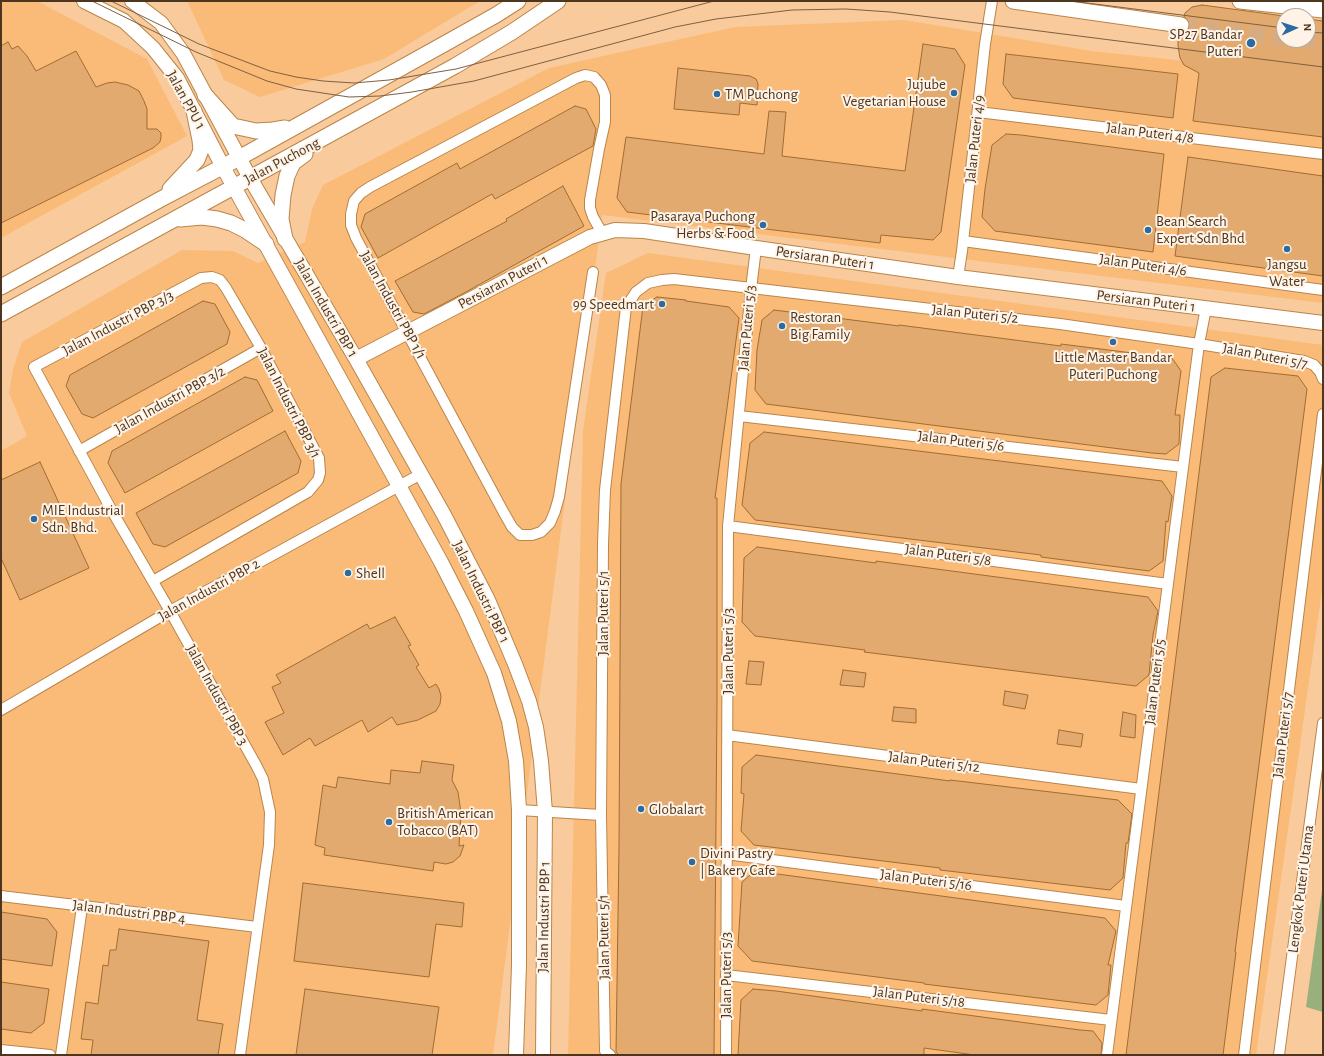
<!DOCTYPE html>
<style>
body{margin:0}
#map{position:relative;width:1324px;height:1056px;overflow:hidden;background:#f9ca9b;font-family:"Alegreya Sans",sans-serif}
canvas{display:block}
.frame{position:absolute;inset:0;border:2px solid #4d361d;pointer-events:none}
.north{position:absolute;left:1276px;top:8px;width:40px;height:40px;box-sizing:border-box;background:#fff3e7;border:1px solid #b8a796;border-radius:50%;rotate:87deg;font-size:11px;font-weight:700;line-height:16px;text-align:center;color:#4d361d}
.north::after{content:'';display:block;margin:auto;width:14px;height:18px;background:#2a6ba1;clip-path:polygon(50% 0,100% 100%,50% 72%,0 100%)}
</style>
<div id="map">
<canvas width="1324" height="1056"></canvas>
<div class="frame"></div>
<div class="north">N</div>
</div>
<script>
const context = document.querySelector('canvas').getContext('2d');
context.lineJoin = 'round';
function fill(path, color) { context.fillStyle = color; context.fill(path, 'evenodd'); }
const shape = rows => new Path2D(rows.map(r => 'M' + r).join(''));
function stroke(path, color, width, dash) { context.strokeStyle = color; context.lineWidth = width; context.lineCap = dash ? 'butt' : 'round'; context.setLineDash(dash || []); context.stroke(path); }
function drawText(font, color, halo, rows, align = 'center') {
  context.font = font + ' "Alegreya Sans",sans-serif'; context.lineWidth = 4; context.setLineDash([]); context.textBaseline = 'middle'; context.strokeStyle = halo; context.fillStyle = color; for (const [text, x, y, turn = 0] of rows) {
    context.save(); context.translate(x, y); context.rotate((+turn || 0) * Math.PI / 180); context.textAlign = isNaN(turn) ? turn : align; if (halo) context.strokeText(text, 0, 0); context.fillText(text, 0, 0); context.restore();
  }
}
fill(shape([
 [1,1,37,1,147,59,187,136,1,238],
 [187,1,480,1,384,59,260,97,224,80],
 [904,20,1092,51,1323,76,1323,303,602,215,493,1055,1,1055,1,451,27,436,9,393,13,369,22,342,182,250,233,251,258,263,305,242,312,209,323,185,549,68,735,27],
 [648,253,1323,345,1323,583,1256,1055,568,1055,583,430,606,273]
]), '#fabb78');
fill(shape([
 [1323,883,1323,1012,1306,1007]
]), '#9ab07c');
const building = shape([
 [1202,5,1284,16,1284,40,1308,40,1308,19,1323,21,1323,137,1193,121,1199,73,1184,65,1180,58,1178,46,1178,36,1179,34,1184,33,1188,31,1190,27,1189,21,1184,17,1185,13,1192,7,1202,5],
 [8,42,12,49,18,46,27,56,36,71,76,51,96,87,107,83,115,82,128,85,139,91,144,101,147,109,147,129,157,129,161,133,161,137,160,142,153,148,1,223,1,46,8,42],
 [923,44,955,49,965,65,941,232,933,240,881,235,880,243,627,212,617,198,626,137,764,154,769,111,786,112,782,156,905,171,923,44],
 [1006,54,1178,74,1173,118,1013,98,1003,84,1006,54],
 [678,68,750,76,756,79,758,84,757,105,740,103,739,115,674,109,678,68],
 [575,106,586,109,596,129,593,146,495,199,492,194,378,258,361,227,365,214,457,163,460,169,575,106],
 [1006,134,1021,135,1164,154,1153,252,995,231,982,217,985,189,992,145,1006,134],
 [1188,157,1323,176,1323,276,1175,256,1188,157],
 [563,186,584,226,466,292,424,314,413,312,395,281,507,221,506,219,563,186],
 [657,297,686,300,686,301,729,307,739,318,715,498,717,498,717,701,714,1055,619,1055,616,1052,619,848,621,484,643,306,657,297],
 [203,301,215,304,230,332,227,344,93,418,82,414,66,386,70,375,203,301],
 [774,310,899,326,899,325,1061,346,1061,344,1172,358,1181,371,1175,415,1180,415,1179,444,1166,454,1152,453,766,404,755,390,757,350,762,320,774,310],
 [1225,368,1298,376,1307,389,1235,952,1236,952,1223,1055,1126,1055,1211,377,1225,368],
 [245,377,257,380,273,411,125,493,108,463,112,451,245,377],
 [285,431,301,461,298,473,165,547,153,544,136,513,285,431],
 [764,432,1162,481,1172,496,1168,522,1166,521,1163,561,1149,571,1041,557,1041,555,755,520,742,505,750,443,764,432],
 [40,462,89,568,20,600,1,558,1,480,40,462],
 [757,547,876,563,876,561,1148,597,1158,611,1153,635,1149,675,1136,686,864,652,865,650,755,636,742,622,744,558,757,547],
 [395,617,411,645,408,646,419,665,416,667,429,688,436,684,439,689,441,696,440,704,436,711,418,720,397,725,392,717,368,732,362,720,315,746,310,738,283,755,265,722,284,713,272,687,281,683,276,675,367,624,370,629,395,617],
 [749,661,764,662,761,685,746,684,749,661],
 [843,670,866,673,864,687,840,685,843,670],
 [1005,691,1028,695,1025,709,1003,705,1005,691],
 [894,707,916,709,916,723,892,721,894,707],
 [1123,712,1136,715,1135,738,1120,736,1123,712],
 [1059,730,1083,734,1081,747,1057,744,1059,730],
 [756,755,950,781,950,780,1118,800,1132,814,1128,843,1126,843,1123,878,1110,890,940,870,940,868,754,845,741,831,744,794,741,793,742,767,756,755],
 [422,761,454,765,452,780,458,792,461,813,459,846,464,845,460,856,453,862,446,864,434,862,433,871,324,855,325,848,315,845,323,785,336,788,338,777,390,784,391,770,420,773,422,761],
 [755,871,1105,918,1116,931,1108,965,1111,965,1108,995,1096,1005,924,984,924,983,752,961,738,946,742,882,755,871],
 [303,883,464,903,462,927,436,924,429,977,294,961,303,883],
 [1,912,47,919,57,932,52,966,1,959,1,912],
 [119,929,209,941,197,1020,223,1024,218,1055,91,1055,93,1040,81,1039,86,1002,98,1004,103,965,108,966,110,950,116,950,119,929],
 [1,982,49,989,44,1023,31,1033,1,1029,1,982],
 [305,989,439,1007,432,1055,296,1055,305,989],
 [753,989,776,991,922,1011,922,1009,1080,1030,1093,1031,1102,1043,1101,1055,975,1055,924,1048,924,1055,738,1055,741,1000,753,989]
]);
fill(building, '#e3aa6f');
stroke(building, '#a26d31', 1);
stroke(shape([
 [1181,25,1284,38],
 [1301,40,1323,43]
]), '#d7ac82', 15, [15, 8]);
const street = shape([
 [978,112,1323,154],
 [963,241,1323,290],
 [593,272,559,497,555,511,550,523,541,532,532,535,520,535,512,527,504,513,356,238,351,225,351,214,354,201,361,193,370,187,576,78,585,75,594,77,601,85,605,95,605,122,599,149,590,200,590,208,593,217,602,233],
 [958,277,962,251,985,44,992,1],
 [739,416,1183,467],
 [79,451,261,348],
 [728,526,1168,584],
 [153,581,308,492,318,480,320,473,319,458,261,348,226,288,220,280,212,277,201,278,34,367,112,511,170,611,256,765,263,779,270,812,269,845,240,1055],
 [1,710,170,611,421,474],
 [727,735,1141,789],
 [519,810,601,815],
 [726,854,1126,906],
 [1,896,257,927],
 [726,975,1111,1020],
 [1,1050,50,1055],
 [61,1055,82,907],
 [610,1055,605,1051,601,815,603,544,605,490,626,307,636,292,648,283,662,280,674,279,1060,324,1199,344,1304,361,1314,365,1320,372,1323,379],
 [726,1055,728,526,751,289,756,248],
 [1107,1055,1199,344,1206,308],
 [1244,1055,1323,414],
 [1279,1055,1323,723]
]);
const secondary = shape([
 [84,1,124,21,153,48,177,78,223,167,441,562,466,611,494,673,509,721,516,761,519,810,519,965,516,1055],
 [132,1,161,23,183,53,250,178,356,359,444,515,488,600,515,664,529,701,536,727,541,761,545,812,543,1055],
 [356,359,590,237,615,230,644,231,756,248,958,277,1323,323]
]);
const primary = shape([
 [1013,1,1181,25],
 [1240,1,1323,10],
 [205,95,233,126,256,131,273,130,285,128],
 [170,189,197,160,201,150,200,140,194,111],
 [180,219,202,217,217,219,231,223,245,230,266,244],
 [285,239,281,219,283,195,287,176,293,163,305,154],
 [1,287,161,199,239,158,446,43,496,15,518,1],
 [1,314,455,66,512,32,558,1]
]);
stroke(street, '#bb8549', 12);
stroke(secondary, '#bb8549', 16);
stroke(primary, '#bb8549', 17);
stroke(street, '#fff', 10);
stroke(secondary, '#fff', 14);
stroke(primary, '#fff', 15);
stroke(shape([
 [92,1,196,52,267,81,296,89,349,97,380,96,412,92,474,81,675,27,716,19,792,10,846,9,890,12,1323,67],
 [111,1,199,44,270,71,296,77,323,81,354,83,389,80,456,69,714,1],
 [1071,1,1284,28],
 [1308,32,1323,33]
]), '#7e6041', 1);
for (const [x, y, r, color] of [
 [1251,43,5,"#2a6ba1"],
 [954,93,4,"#2a6ba1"],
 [717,94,4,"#2a6ba1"],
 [763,225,4,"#2a6ba1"],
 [1148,230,4,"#2a6ba1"],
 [1287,249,4,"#2a6ba1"],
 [662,304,4,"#2a6ba1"],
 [782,326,4,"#2a6ba1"],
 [1113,342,4,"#2a6ba1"],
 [34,519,4,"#2a6ba1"],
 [348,573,4,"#2a6ba1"],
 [641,809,4,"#2a6ba1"],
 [389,822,4,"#2a6ba1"],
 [692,862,4,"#2a6ba1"]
]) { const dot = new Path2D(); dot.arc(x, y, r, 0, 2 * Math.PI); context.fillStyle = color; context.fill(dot); stroke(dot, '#fff3e7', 1.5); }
drawText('15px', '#4d361d', '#fff3e7', [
 ["SP27 Bandar",1242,34,"right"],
 ["Puteri",1242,51,"right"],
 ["Jujube",946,84,"right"],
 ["Vegetarian House",946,101,"right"],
 ["TM Puchong",725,94],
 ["Pasaraya Puchong",755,216,"right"],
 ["Herbs & Food",755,233,"right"],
 ["Bean Search",1156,221],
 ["Expert Sdn Bhd",1156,238],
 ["Jangsu",1287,264,"center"],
 ["Water",1287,281,"center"],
 ["99 Speedmart",654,304,"right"],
 ["Restoran",790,317],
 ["Big Family",790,334],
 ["Little Master Bandar",1113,357,"center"],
 ["Puteri Puchong",1113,374,"center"],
 ["MIE Industrial",42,510],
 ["Sdn. Bhd.",42,527],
 ["Shell",356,573],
 ["Globalart",649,809],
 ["British American",397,813],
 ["Tobacco (BAT)",397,830],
 ["Divini Pastry",700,853],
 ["| Bakery Cafe",700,870]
], 'left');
drawText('15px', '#4d361d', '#fff3e7', [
 ["Jalan PPU 1",186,100,61],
 ["Jalan Puteri 4/8",1150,133,7],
 ["Jalan Puteri 4/9",975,139,-84],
 ["Jalan Puchong",282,161,-28],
 ["Persiaran Puteri 1",825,258,8],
 ["Jalan Puteri 4/6",1143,265,8],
 ["Persiaran Puteri 1",503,282,-28],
 ["Persiaran Puteri 1",1146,301,7],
 ["Jalan Industri PBP 1/1",393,305,61],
 ["Jalan Industri PBP 1",326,308,60],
 ["Jalan Puteri 5/2",975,314,6],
 ["Jalan Industri PBP 3/3",118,323,-28],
 ["Jalan Puteri 5/3",747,328,-85],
 ["Jalan Puteri 5/7",1265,356,11],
 ["Jalan Industri PBP 3/2",170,400,-29],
 ["Jalan Industri PBP 3/1",289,403,63],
 ["Jalan Puteri 5/6",961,441,7],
 ["Jalan Puteri 5/8",948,555,8],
 ["Jalan Industri PBP 2",209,590,-29],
 ["Jalan Industri PBP 1",481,592,64],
 ["Jalan Puteri 5/1",603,613,-90],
 ["Jalan Puteri 5/3",728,651,-90],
 ["Jalan Puteri 5/5",1155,682,-83],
 ["Jalan Industri PBP 3",217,695,61],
 ["Jalan Puteri 5/7",1283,735,-83],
 ["Jalan Puteri 5/12",934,762,7],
 ["Jalan Puteri 5/16",926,880,7],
 ["Lengkok Puteri Utama",1301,889,-83],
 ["Jalan Industri PBP 4",129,912,7],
 ["Jalan Industri PBP 1",544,917,-89],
 ["Jalan Puteri 5/1",604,937,-91],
 ["Jalan Puteri 5/3",726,975,-90],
 ["Jalan Puteri 5/18",919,997,7]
]);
</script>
